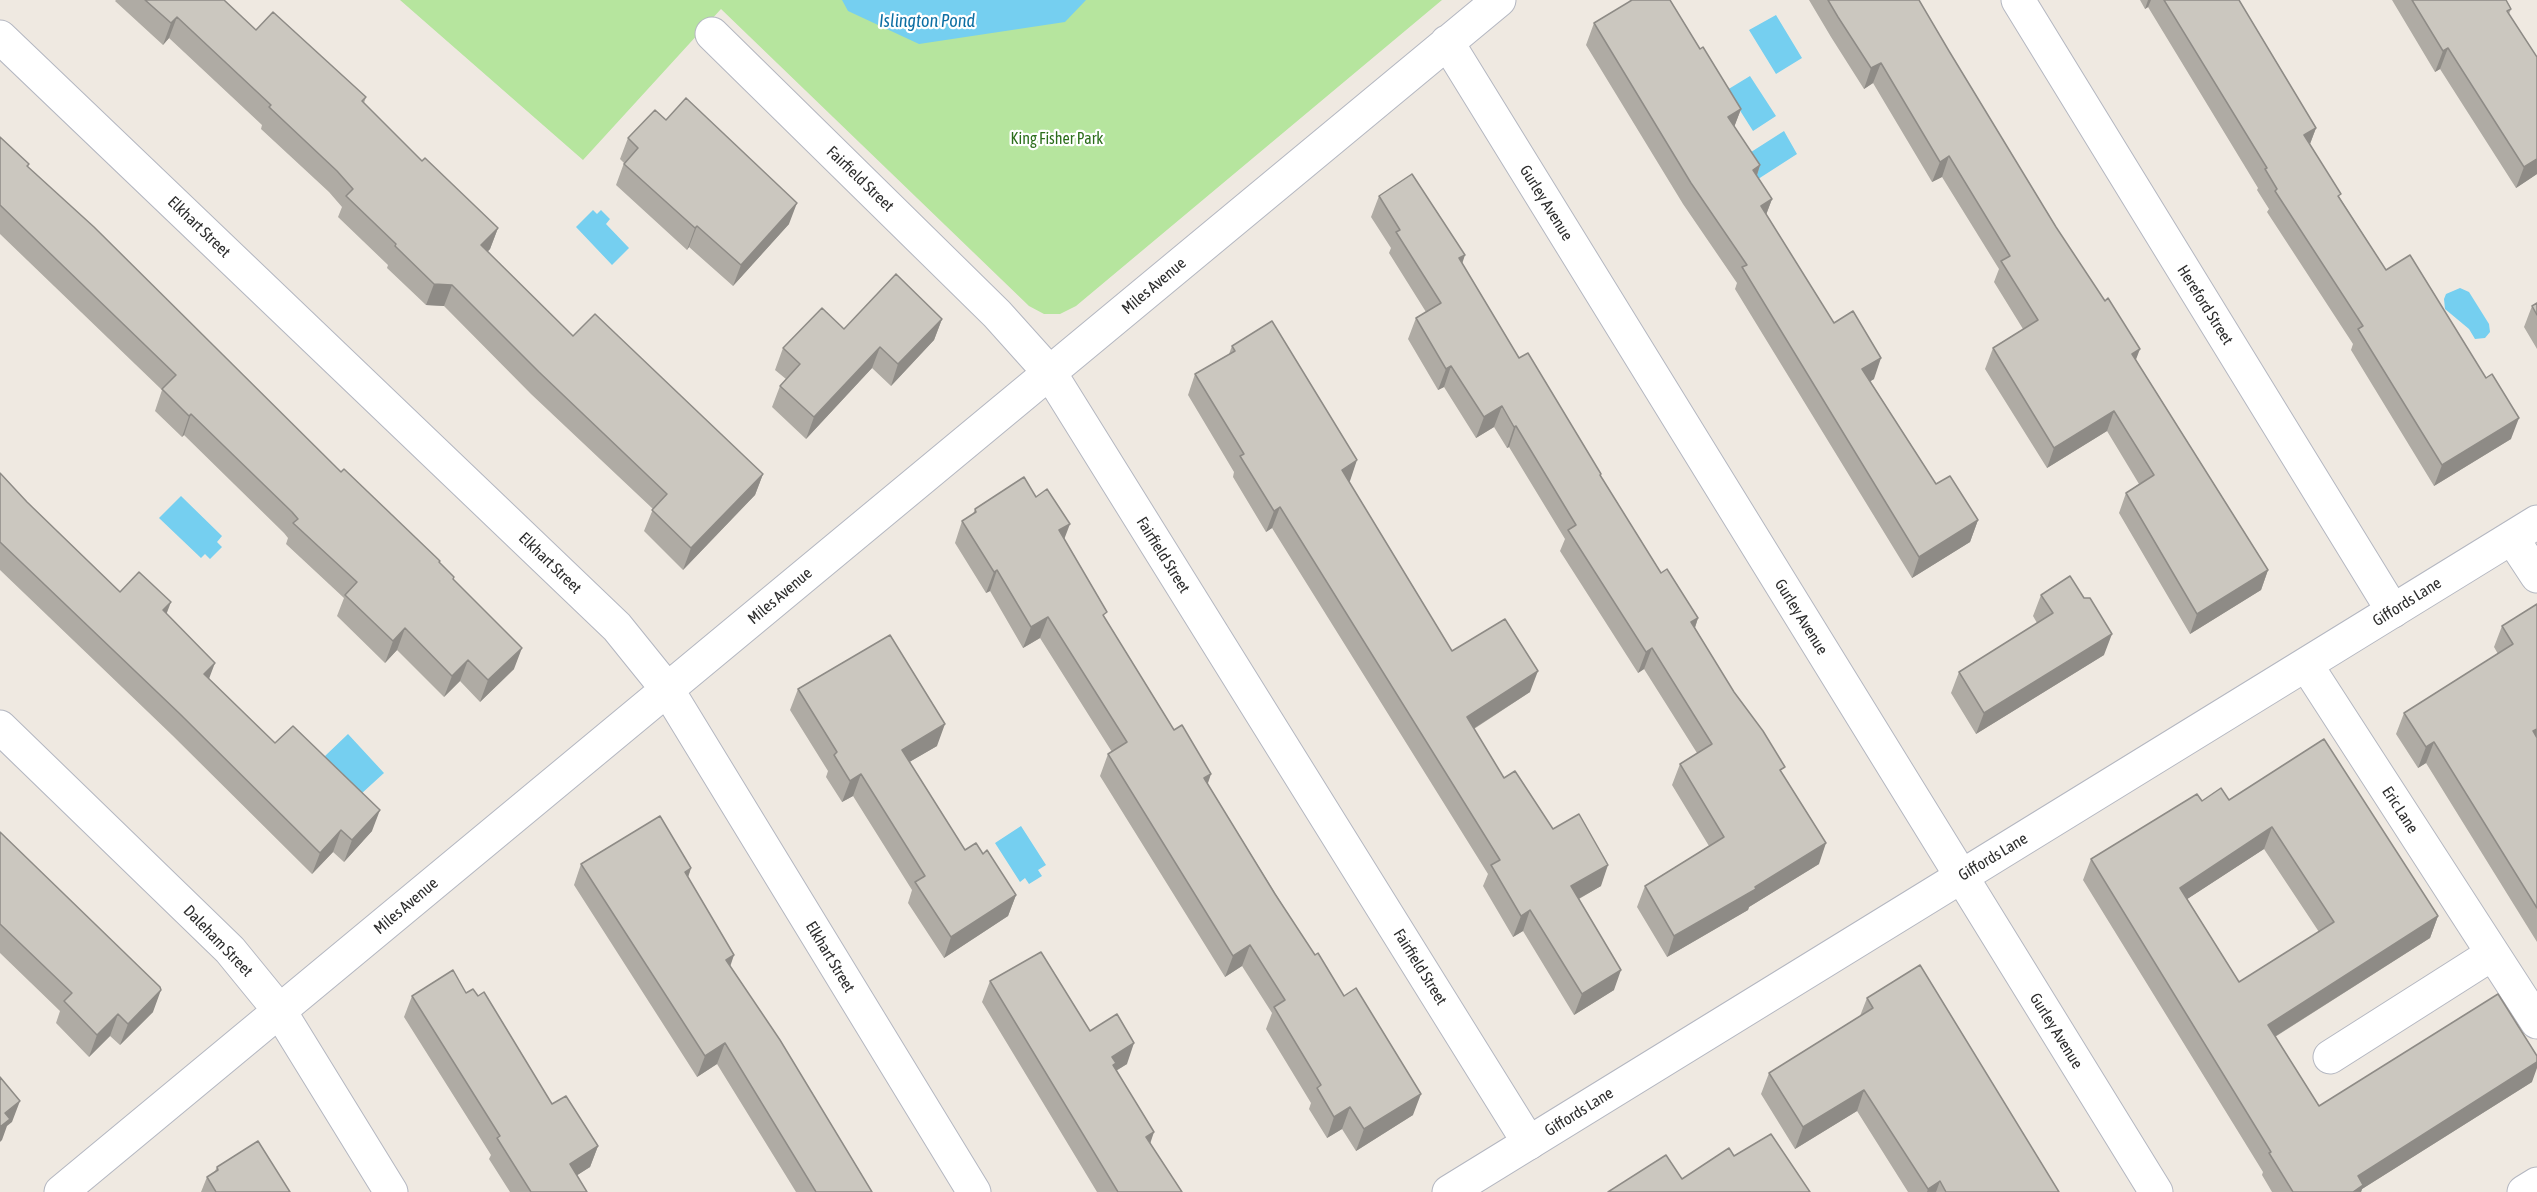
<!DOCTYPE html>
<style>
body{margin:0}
canvas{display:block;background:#efe9e1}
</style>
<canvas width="2537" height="1192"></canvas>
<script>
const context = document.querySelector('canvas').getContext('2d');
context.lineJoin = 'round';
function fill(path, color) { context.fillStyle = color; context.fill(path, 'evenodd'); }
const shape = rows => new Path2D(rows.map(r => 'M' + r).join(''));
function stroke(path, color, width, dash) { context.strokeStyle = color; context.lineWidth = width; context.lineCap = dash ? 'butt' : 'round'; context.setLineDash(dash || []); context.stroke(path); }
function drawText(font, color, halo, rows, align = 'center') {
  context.font = font + ' "Asap Condensed",sans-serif'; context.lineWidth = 4.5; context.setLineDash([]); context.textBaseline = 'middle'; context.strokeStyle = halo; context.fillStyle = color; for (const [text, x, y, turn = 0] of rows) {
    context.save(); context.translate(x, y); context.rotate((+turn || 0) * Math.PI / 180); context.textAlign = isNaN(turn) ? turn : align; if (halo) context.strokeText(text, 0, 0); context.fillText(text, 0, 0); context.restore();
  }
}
fill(shape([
 [400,0,1442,0,1076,306,1060,314,1044,314,1029,306,721,9,583,160]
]), '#b6e59e');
fill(shape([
 [842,0,1086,0,1065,22,919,44,848,11],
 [1776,15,1802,58,1776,74,1749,30],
 [1750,76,1776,116,1753,131,1727,90],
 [1784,131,1797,154,1752,183,1737,161],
 [593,210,597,214,601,210,610,219,606,224,629,248,612,265,576,227],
 [2460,288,2469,292,2489,324,2490,332,2485,338,2475,339,2469,329,2445,309,2444,299,2446,294],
 [181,496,222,536,217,542,222,547,210,559,205,554,201,558,159,518],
 [348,734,384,773,361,794,315,769,326,758,325,756],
 [1021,826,1046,865,1038,870,1042,876,1029,884,1025,878,1020,882,995,843]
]), '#75cff0');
const minor = shape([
 [2018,0,2393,611],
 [712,34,997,314,1050,373,1529,1143],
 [0,37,617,627,667,689,974,1192],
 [1447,42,2156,1192],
 [2512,538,2537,576],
 [2307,666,2537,1022],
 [0,727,230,950,279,1010,391,1192],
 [2330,1057,2492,954],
 [61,1192,1499,0],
 [2524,1192,2537,1184]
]);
const tertiary = shape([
 [1449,1192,2537,522]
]);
stroke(minor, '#b4b7c1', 35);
stroke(tertiary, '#b4b7c1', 35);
stroke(minor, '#fff', 33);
stroke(tertiary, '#fff', 33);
fill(shape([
 [116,0,224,0,256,30,366,97,364,103,422,161,498,228,490,249,487,252,573,336,763,474,755,495,683,570,644,531,653,509,531,394,444,306,426,305,387,268,388,265,338,217,342,207,329,192,261,129,262,125,169,38,163,45,115,1],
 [1630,0,1670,0,1700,49,1741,109,1734,127,1760,165,1757,176,1772,199,1766,215,1834,323,1874,379,1870,381,1936,484,1978,520,1970,542,1912,578,1735,289,1737,283,1683,204,1586,45,1594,23,1629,2],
 [1809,0,1919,0,1949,51,2136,360,2268,570,2261,590,2190,634,2119,513,2126,493,2139,484,2107,431,2047,468,1985,369,1993,348,2023,329,1994,282,1999,269,1942,177,1932,182,1873,83,1864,89,1831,37],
 [2140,0,2239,0,2316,128,2310,144,2340,198,2386,270,2511,439,2434,486,2351,350,2353,344,2267,212,2269,209,2257,190,2258,188,2148,7,2145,9],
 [2392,0,2506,0,2511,9,2509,14,2537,57,2537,174,2516,188,2440,69,2435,72],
 [0,137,29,164,28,167,341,472,439,563,454,580,514,669,480,702,460,681,444,697,397,650,385,663,337,616,344,598,286,544,288,538,284,533,184,435,182,437,155,411,162,390,0,234],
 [628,138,789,224,733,286,689,247,687,250,616,185,624,163,620,159],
 [1379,196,1462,263,1519,358,1601,474,1600,476,1661,573,1698,618,1695,628,1782,774,1819,864,1749,907,1748,910,1667,957,1637,907,1645,886,1709,846,1672,785,1680,764,1697,753,1644,669,1638,673,1560,551,1565,539,1509,447,1507,448,1494,427,1476,438,1444,387,1438,390,1408,339,1416,318,1426,312,1389,253,1391,248,1371,217],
 [2537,303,2537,349,2524,327,2532,306],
 [942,319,934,340,891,386,872,368,806,439,772,407,780,386,786,379,775,370,783,348,844,329],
 [1232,346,1350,481,1349,482,1452,651,1530,692,1474,729,1504,778,1553,829,1601,886,1579,899,1614,990,1574,1015,1523,931,1513,937,1483,886,1488,874,1272,528,1266,532,1233,477,1234,472,1188,395,1195,374,1229,354],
 [0,473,27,502,120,592,166,614,209,679,275,743,372,831,344,862,333,852,312,874,172,735,0,570],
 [1036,497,1064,539,1105,619,1413,1115,1356,1151,1342,1129,1327,1138,1309,1109,1311,1103,1266,1029,1272,1013,1242,966,1225,977,1100,776,1108,754,1112,752,1040,638,1023,648,990,591,986,593,955,543,962,521,973,514,975,509],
 [2041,595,2084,598,2104,655,1976,734,1951,693,1959,672,2037,623,2033,616],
 [2537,604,2537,942,2426,763,2418,768,2396,734,2404,713,2498,654,2494,647,2502,626],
 [798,689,937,746,909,762,965,850,983,854,1016,895,1008,916,944,958,908,903,912,890,853,796,842,802,826,777,828,771,790,710],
 [2229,800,2438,916,2430,938,2275,1037,2319,1106,2532,1082,2362,1189,2361,1192,2272,1192,2262,1175,2263,1172,2083,880,2091,859,2202,801],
 [2264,849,2319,932,2239,982,2187,899],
 [0,832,153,1012,120,1045,110,1036,89,1057,56,1023,60,1011,0,953],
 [581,864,691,868,688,877,730,966,872,1192,796,1192,717,1064,697,1077,574,885],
 [990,981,1090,1031,1127,1064,1116,1071,1150,1143,1182,1192,1097,1192,982,1002],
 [466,993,552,1104,598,1146,590,1167,577,1175,587,1192,510,1192,489,1159,491,1155,404,1017,412,996],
 [1867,998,2059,1192,1908,1192,1857,1111,1795,1149,1761,1094,1769,1073,1860,1016],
 [217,1167,290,1192,201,1192,207,1177,215,1171]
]), '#afaba4');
fill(shape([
 [2148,0,2151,0,2148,7,2145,9],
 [177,17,169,38,163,45,171,23],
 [2448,48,2440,69,2435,72,2443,51],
 [1881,63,1873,83,1864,89,1871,68],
 [1741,109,1733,130,1728,117],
 [2316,128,2308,149,2304,135],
 [1949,156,1942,177,1932,182,1940,162],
 [2537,159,2537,174,2516,188,2524,167],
 [1760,165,1753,187,1753,170],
 [1772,199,1764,220,1761,206],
 [797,203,789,224,733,286,741,265],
 [697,226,689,247,687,250,695,228],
 [498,228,490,249,473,267,481,245],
 [1465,255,1458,276,1459,258],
 [434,284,452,285,444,306,426,305],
 [942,319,934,340,891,386,898,364],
 [880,347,872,368,806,439,814,417],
 [2140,349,2132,370,2132,354],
 [1881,358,1874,379,1855,391,1862,369],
 [1451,366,1444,387,1438,390,1446,369],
 [1502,406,1494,427,1476,438,1484,417],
 [2114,411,2107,431,2047,468,2054,448],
 [191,414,184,435,182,437,189,416],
 [2519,418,2511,439,2434,486,2442,465],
 [1516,426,1509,447,1507,448,1514,427],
 [1357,460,1350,481,1334,491,1342,470],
 [763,474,755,495,683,570,691,548],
 [1280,507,1272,528,1266,532,1274,511],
 [1978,520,1970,542,1912,578,1919,557],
 [1070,524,1062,545,1059,530],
 [997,570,990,591,986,593,994,572],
 [2268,570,2261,590,2190,634,2197,614],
 [171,602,163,623,163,610],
 [1048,617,1040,638,1023,648,1031,627],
 [1698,618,1691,639,1691,622],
 [405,628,397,650,385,663,393,641],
 [2112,634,2104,655,1976,734,1984,713],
 [522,648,514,669,480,702,488,680],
 [1652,648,1644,669,1638,673,1646,652],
 [468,660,460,681,444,697,452,676],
 [215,663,207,684,204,674],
 [1538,671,1530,692,1459,738,1467,717],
 [945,724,937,746,894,771,902,750],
 [2537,729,2537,745,2533,731],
 [2434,742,2426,763,2418,768,2426,747],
 [861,774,853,796,842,802,850,781],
 [1211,774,1204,795,1204,778],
 [380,810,372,831,344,862,352,840],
 [2272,827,2264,849,2172,909,2180,888],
 [341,830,333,852,312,874,320,853],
 [1826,843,1819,864,1749,907,1748,910,1667,957,1674,936],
 [1608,865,1601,886,1564,907,1571,886],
 [691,868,684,889,685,872],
 [1016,895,1008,916,944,958,951,937],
 [1530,910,1523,931,1513,937,1521,916],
 [2438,916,2430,938,2260,1046,2268,1025],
 [1250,945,1242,966,1225,977,1233,956],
 [734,955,727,976,726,960],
 [1621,970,1614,990,1574,1015,1582,994],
 [161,990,153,1012,120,1045,128,1024],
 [118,1014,110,1036,89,1057,97,1035],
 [725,1043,717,1064,697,1077,705,1056],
 [1134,1043,1127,1064,1112,1073,1112,1057],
 [2537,1062,2537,1068,2532,1082,2362,1189,2361,1192,2352,1192,2358,1176],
 [1864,1090,1857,1111,1795,1149,1803,1127],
 [1421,1094,1413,1115,1356,1151,1364,1129],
 [20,1101,12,1122,7,1126,2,1140,0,1142,0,1126,5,1113],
 [1350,1107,1342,1129,1327,1138,1334,1117],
 [1154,1132,1147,1153,1146,1137],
 [598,1146,590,1167,562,1185,570,1164],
 [1940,1181,1936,1192,1927,1192,1928,1189]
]), '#8e8b86');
const building = shape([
 [145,0,224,0,256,30,273,12,366,97,362,101,422,161,425,158,498,228,481,245,573,336,595,314,763,474,691,548,652,510,667,494,539,372,452,285,434,284,395,246,396,244,346,196,353,189,337,171,269,107,271,105,177,17,171,23,145,0],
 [1632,0,1670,0,1700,49,1703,47,1741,109,1728,117,1760,165,1753,170,1772,199,1761,206,1834,323,1853,311,1881,358,1862,369,1936,484,1950,476,1978,520,1919,557,1742,267,1747,265,1691,183,1594,23,1632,0],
 [1828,0,1919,0,1949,51,2056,227,2105,301,2108,298,2140,349,2132,354,2268,570,2197,614,2126,493,2154,475,2114,411,2054,448,1993,348,2038,320,2001,261,2010,256,1949,156,1940,162,1881,63,1871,68,1838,17,1828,0],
 [2164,0,2239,0,2316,128,2304,135,2341,194,2338,196,2386,270,2410,255,2486,378,2492,374,2519,418,2442,465,2358,329,2363,326,2275,191,2277,189,2265,169,2267,168,2164,0],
 [2412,0,2506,0,2511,9,2507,11,2537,57,2537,159,2524,167,2448,48,2443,51,2412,0],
 [686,98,797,203,741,265,697,226,695,228,624,164,638,148,628,138,655,110,666,120,686,98],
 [0,137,29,164,27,166,94,227,341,472,344,469,440,561,439,562,454,577,453,579,522,648,488,680,468,660,452,676,405,628,393,641,345,595,357,582,293,523,298,519,292,512,191,414,189,416,162,389,176,375,0,205,0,137],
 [1412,174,1465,255,1459,258,1519,358,1528,353,1601,474,1600,475,1661,573,1667,569,1698,618,1691,622,1734,692,1763,731,1785,767,1780,770,1826,843,1755,887,1756,889,1674,936,1645,886,1724,837,1680,764,1712,744,1652,648,1646,652,1568,530,1576,525,1516,426,1514,427,1502,406,1484,417,1451,366,1446,369,1416,318,1441,303,1396,232,1400,230,1379,196,1412,174],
 [896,274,942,319,898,364,880,347,814,417,780,386,800,364,783,348,822,308,844,329,896,274],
 [2537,303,2537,315,2532,306,2537,303],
 [1272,321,1357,460,1342,470,1452,651,1505,619,1538,671,1467,717,1504,778,1515,771,1553,829,1579,814,1608,865,1571,886,1621,970,1582,994,1530,910,1521,916,1491,865,1500,860,1280,507,1274,511,1240,456,1244,454,1195,374,1235,351,1232,346,1272,321],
 [0,473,27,502,120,592,139,572,171,602,163,610,215,663,204,674,275,743,293,726,380,810,352,840,341,830,320,853,180,714,0,542,0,473],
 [1024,477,1036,497,1047,489,1070,524,1059,530,1107,612,1103,615,1174,730,1182,725,1211,774,1204,778,1275,894,1315,955,1318,953,1344,996,1356,988,1421,1094,1364,1129,1350,1107,1334,1117,1317,1088,1321,1085,1274,1007,1285,1000,1250,945,1233,956,1108,754,1127,742,1048,617,1031,627,997,570,994,572,962,521,976,512,975,509,1024,477],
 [2070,576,2084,598,2090,598,2112,634,1984,713,1959,672,2053,613,2041,595,2070,576],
 [2537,604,2537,729,2533,731,2537,738,2537,908,2434,742,2426,747,2404,713,2513,644,2502,626,2537,604],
 [890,635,945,724,902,750,965,850,976,843,983,854,987,850,1016,895,951,937,915,882,925,876,861,774,850,781,834,755,837,752,798,689,890,635],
 [2324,739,2438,916,2268,1025,2319,1106,2498,994,2537,1056,2537,1062,2358,1176,2363,1185,2353,1192,2293,1192,2269,1153,2271,1152,2091,859,2197,794,2202,801,2221,788,2229,800,2324,739],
 [2272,827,2334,922,2239,982,2180,888,2272,827],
 [660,816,691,868,685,872,734,955,726,960,780,1040,872,1192,816,1192,725,1043,705,1056,581,864,660,816],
 [0,832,160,987,161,990,128,1024,118,1014,97,1035,64,1001,72,993,0,924,0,832],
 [1041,952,1090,1031,1117,1014,1134,1043,1112,1057,1116,1063,1113,1065,1154,1132,1146,1137,1182,1192,1118,1192,990,981,1041,952],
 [1920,965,2059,1192,1946,1192,1940,1181,1928,1189,1864,1090,1803,1127,1769,1073,1873,1008,1867,998,1920,965],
 [453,970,466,993,473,989,478,996,484,992,552,1104,566,1096,598,1146,570,1164,587,1192,531,1192,497,1138,500,1136,412,996,453,970],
 [0,1077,20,1101,5,1113,10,1119,0,1127,0,1077],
 [1771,1134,1810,1192,1608,1192,1666,1155,1682,1179,1729,1148,1734,1156,1771,1134],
 [258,1141,290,1192,216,1192,207,1177,218,1170,217,1167,258,1141]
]);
fill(building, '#cbc7bf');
stroke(building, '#8e8b86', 1.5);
drawText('16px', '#2c6e1b', '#fff', [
 ["King Fisher Park",1057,139]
]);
drawText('16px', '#2e2e2e', '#fff', [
 ["Fairfield Street",860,179,44],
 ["Gurley Avenue",1546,203,58],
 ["Elkhart Street",199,227,44],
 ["Miles Avenue",1154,286,-40],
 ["Hereford Street",2205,305,58],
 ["Fairfield Street",1163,555,58],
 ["Elkhart Street",550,563,44],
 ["Miles Avenue",780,596,-40],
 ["Giffords Lane",2407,602,-32],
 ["Gurley Avenue",1801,617,58],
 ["Eric Lane",2400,810,57],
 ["Giffords Lane",1993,857,-31],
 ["Miles Avenue",406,906,-40],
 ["Daleham Street",218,941,46],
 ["Elkhart Street",830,957,59],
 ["Fairfield Street",1420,967,58],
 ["Gurley Avenue",2056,1031,58],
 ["Giffords Lane",1579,1112,-32]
]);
drawText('italic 18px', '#0d6fa3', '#fff', [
 ["Islington Pond",927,21]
]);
</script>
